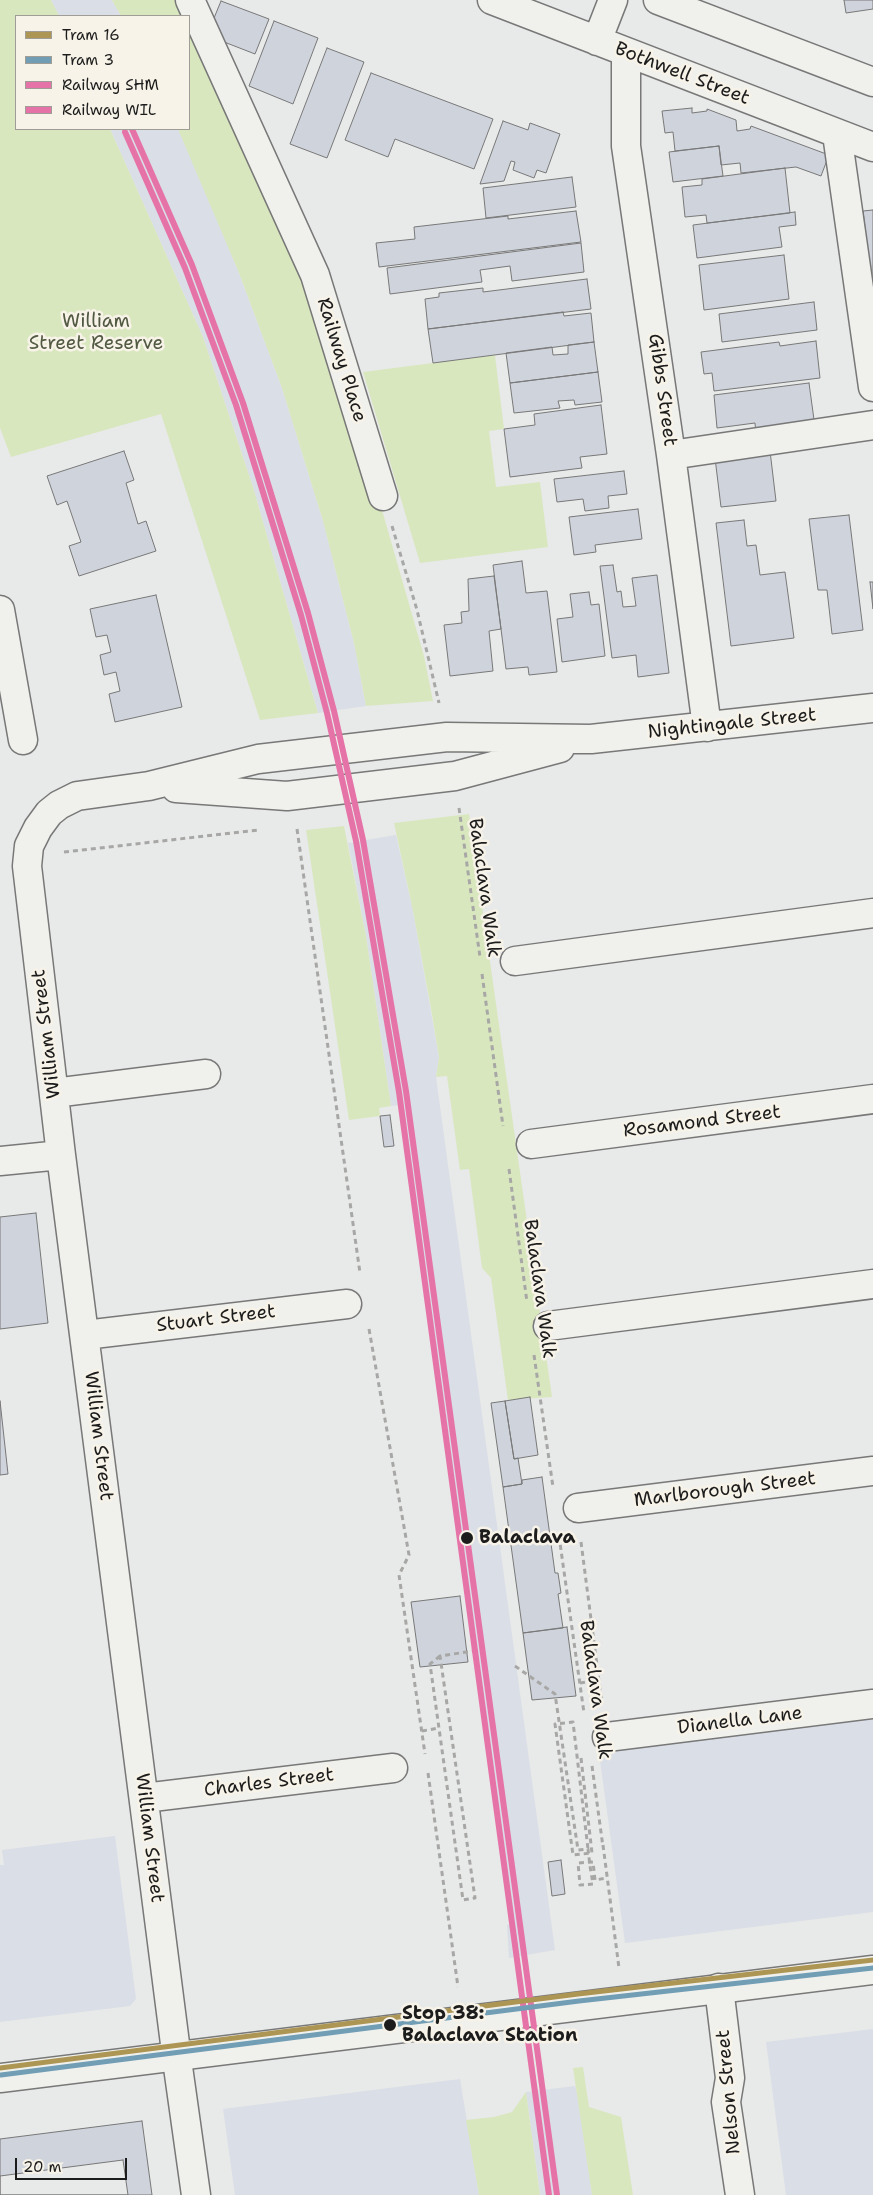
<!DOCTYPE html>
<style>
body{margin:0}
#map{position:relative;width:873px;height:2195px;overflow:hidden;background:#e8e9e9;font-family:"Shantell Sans",sans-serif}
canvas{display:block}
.legend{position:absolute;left:15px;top:15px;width:175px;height:115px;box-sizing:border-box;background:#f7f3e8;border:1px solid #9f9d96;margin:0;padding:6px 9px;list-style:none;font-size:15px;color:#1c1c1c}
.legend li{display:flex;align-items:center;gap:10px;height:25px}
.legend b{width:25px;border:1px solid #9f9d96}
.scale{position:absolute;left:15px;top:2158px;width:112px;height:22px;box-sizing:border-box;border:2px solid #1c1c1c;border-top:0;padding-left:6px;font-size:15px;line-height:18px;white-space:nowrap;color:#1c1c1c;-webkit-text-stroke:4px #f7f3e8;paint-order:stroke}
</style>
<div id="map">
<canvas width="873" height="2195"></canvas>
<ul class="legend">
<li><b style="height:6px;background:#ad9654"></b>Tram 16</li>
<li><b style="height:6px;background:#719db5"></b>Tram 3</li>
<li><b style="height:6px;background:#e673a8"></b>Railway SHM</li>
<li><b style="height:6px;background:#e673a8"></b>Railway WIL</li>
</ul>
<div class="scale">20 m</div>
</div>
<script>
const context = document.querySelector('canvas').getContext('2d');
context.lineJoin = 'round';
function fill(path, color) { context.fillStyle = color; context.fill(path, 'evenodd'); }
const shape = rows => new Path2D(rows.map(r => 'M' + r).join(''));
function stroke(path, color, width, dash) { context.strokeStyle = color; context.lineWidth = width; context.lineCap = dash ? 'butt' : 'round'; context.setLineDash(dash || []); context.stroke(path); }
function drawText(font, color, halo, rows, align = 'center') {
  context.font = font + ' "Shantell Sans",sans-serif'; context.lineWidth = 5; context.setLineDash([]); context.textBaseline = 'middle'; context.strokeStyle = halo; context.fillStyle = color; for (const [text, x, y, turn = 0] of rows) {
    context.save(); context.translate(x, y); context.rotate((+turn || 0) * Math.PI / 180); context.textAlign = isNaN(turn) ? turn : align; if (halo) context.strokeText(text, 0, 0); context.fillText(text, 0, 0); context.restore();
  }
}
fill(shape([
 [51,0,112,0,121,16,59,16],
 [110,129,178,129,188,150,239,273,282,388,323,521,354,643,366,706,318,713,253,487,203,337],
 [396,835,413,911,439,1057,436,1077,555,1950,509,1958,507,1925,511,1924,509,1905,399,1105,391,1106,366,936,348,843],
 [873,1718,873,1912,625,1943,599,1753],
 [115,1836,136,1999,130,2006,0,2022,0,1865,4,1865,2,1850],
 [873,2029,873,2195,786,2195,766,2042],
 [460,2079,479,2195,235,2195,223,2109],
 [575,2086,579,2100,592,2195,540,2195,526,2092]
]), '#dadee6');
fill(shape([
 [0,0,51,0,59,16,16,16,16,129,110,129,203,337,253,487,318,713,260,720,161,414,11,457,0,428],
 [112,0,175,0,182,16,121,16],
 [189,31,310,300,357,423,424,656,433,701,366,706,354,643,323,521,282,388,239,273,178,129,189,129],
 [495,355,504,429,489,431,496,487,540,482,548,547,420,563,363,372],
 [469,814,552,1397,508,1400,491,1278,482,1268,469,1169,460,1170,447,1076,436,1077,439,1057,431,1009,413,911,394,823],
 [344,826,366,936,391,1106,379,1108,380,1116,349,1120,306,830],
 [583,2067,589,2107,621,2117,633,2195,592,2195,573,2068],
 [526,2092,540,2195,479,2195,466,2120,494,2117,512,2112]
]), '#d9e7bf');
const building = shape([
 [844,0,873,0,873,9,846,13,844,0],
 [221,1,269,19,255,54,219,40,212,23,221,1],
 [274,21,318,38,293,104,249,86,274,21],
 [327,48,364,62,327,158,290,144,327,48],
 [371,73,493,119,474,169,395,139,388,157,345,140,371,73],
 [692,108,692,113,707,111,707,109,736,120,737,131,750,129,751,126,829,155,821,176,796,167,741,173,740,163,721,165,719,146,675,151,673,132,665,133,662,111,692,108],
 [503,121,528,130,530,123,560,134,546,173,537,170,534,178,513,170,515,162,511,161,504,181,480,184,503,121],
 [719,146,723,176,673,182,669,152,719,146],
 [785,168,790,213,707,223,706,215,685,217,682,187,702,185,702,179,785,168],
 [572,177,576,207,486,218,483,188,572,177],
 [873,210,873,296,863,211,873,210],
 [576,211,581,242,379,267,376,243,415,239,414,227,508,216,508,219,576,211],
 [795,212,796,225,779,227,782,247,697,258,693,225,795,212],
 [581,243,584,272,512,281,510,266,480,270,482,282,390,294,387,268,581,243],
 [784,255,789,299,704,310,699,265,784,255],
 [587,279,591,309,428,329,425,299,439,297,439,293,483,288,483,292,587,279],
 [814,302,817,330,722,342,719,314,814,302],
 [563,312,564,316,591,313,594,342,433,363,428,329,563,312],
 [816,341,820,378,714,391,712,373,704,374,701,352,779,342,780,346,816,341],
 [594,342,598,372,510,383,506,353,552,347,553,355,568,354,568,345,594,342],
 [598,372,602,402,575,405,574,400,558,401,560,408,514,413,510,383,598,372],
 [809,383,815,427,756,434,755,423,717,428,714,395,809,383],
 [601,405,607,454,580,457,582,468,510,477,504,429,535,425,534,414,601,405],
 [124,451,134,480,126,483,138,524,146,521,156,551,79,576,69,546,81,542,67,501,57,505,47,476,124,451],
 [770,451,776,501,721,507,715,458,770,451],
 [624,471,627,494,608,496,609,508,585,511,583,499,557,502,554,479,624,471],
 [638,509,642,539,595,545,596,552,574,555,569,517,638,509],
 [849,515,863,630,832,634,827,590,818,590,809,519,849,515],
 [744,520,747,546,756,545,760,575,785,572,794,638,731,646,716,523,744,520],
 [522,561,526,593,547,591,557,672,529,675,528,667,506,669,493,565,522,561],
 [613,565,617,592,621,591,623,607,636,606,632,578,657,575,669,673,638,677,636,655,612,658,600,566,613,565],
 [494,576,501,629,489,631,493,671,450,676,444,625,462,623,461,612,469,611,468,579,494,576],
 [870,582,873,582,873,609,870,582],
 [589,592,591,605,599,604,605,656,562,662,557,619,573,617,570,594,589,592],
 [156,595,182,707,115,722,109,694,120,691,116,672,104,675,100,655,111,652,107,635,96,637,90,609,156,595],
 [390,1115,394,1146,384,1147,380,1116,390,1115],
 [36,1213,48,1323,0,1329,0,1217,36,1213],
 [530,1397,538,1455,514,1459,505,1401,530,1397],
 [0,1401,8,1474,0,1475,0,1401],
 [505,1401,514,1459,518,1458,522,1484,503,1487,491,1403,505,1401],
 [542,1477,555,1573,558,1573,561,1593,558,1594,563,1628,523,1633,503,1487,522,1484,522,1480,542,1477],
 [460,1596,468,1662,420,1667,411,1602,460,1596],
 [567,1627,576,1696,532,1700,523,1633,567,1627],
 [561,1860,565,1894,552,1896,548,1862,561,1860],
 [142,2121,152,2195,0,2195,0,2139,142,2121],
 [123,2160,128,2195,0,2195,0,2176,123,2160]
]);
fill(building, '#cfd3dc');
stroke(building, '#787878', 1);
const minor = shape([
 [190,0,315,275,383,496],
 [492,0,873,147],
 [658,0,873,82],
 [597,41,613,0],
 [626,53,626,146,671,455,707,727],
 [837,134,873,387],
 [671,455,873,425],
 [0,610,23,740],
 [176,788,287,796,455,776,560,748],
 [515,961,873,913],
 [54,1093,206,1074],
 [531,1144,873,1099],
 [0,1161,61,1155],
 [548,1326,873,1284],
 [85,1335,347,1304],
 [578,1508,873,1471],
 [607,1737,873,1704],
 [144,1798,393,1768],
 [719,1988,730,2078,726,2102,740,2195],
 [196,2195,178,2067,61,1155,27,866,29,846,38,828,49,813,59,805,77,796,149,786,258,759,447,737,591,739,873,708]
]);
const major = shape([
 [0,2078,873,1970]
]);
stroke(minor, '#787878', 31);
stroke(major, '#787878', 31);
stroke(shape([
 [392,526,417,610,439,703],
 [459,808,480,957],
 [297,829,360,1273],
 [64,852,259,830],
 [482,974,503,1126],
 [509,1169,527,1302],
 [369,1329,409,1555,399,1575,425,1754],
 [534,1355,553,1487],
 [559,1536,584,1713],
 [581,1542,602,1704],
 [440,1656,430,1664,463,1900,475,1898,440,1656,473,1651],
 [515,1666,555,1694,578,1850,588,1849,590,1866,593,1884,580,1885,578,1863,593,1862,595,1880,607,1878],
 [580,1683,599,1680],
 [422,1731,439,1728],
 [592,1766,603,1847],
 [428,1773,458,1987],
 [603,1845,619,1968]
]), '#a7a7a5', 3, [5, 4]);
stroke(minor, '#f0f0ec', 28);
stroke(major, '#f0f0ec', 28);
stroke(shape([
 [581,1758,592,1853,573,1855,555,1724,573,1722,588,1849]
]), '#a7a7a5', 3, [5, 4]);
stroke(shape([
 [132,129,192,265,243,403,308,613,334,711,363,840,406,1091,557,2195]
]), '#e673a8', 6);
stroke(shape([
 [125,132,185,268,236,405,301,615,327,713,356,841,399,1092,549,2195]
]), '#e673a8', 6);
stroke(shape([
 [0,2068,578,1994,873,1960]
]), '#ad9654', 5);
stroke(shape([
 [1,2075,579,2001,873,1968]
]), '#719db5', 5);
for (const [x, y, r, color] of [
 [467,1538,7,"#1c1c1c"],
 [390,2025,7,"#1c1c1c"]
]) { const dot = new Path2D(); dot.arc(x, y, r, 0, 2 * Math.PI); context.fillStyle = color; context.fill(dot); stroke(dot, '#f7f3e8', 2); }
drawText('19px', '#1c1c1c', '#f7f3e8', [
 ["Bothwell Street",682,74,21],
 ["Railway Place",341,360,73],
 ["Gibbs Street",662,390,82],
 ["Nightingale Street",732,724,-6],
 ["Balaclava Walk",484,888,82],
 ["William Street",47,1034,-97],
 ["Rosamond Street",702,1122,-7],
 ["Balaclava Walk",539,1289,82],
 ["Stuart Street",216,1319,-7],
 ["William Street",98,1436,83],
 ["Marlborough Street",725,1490,-7],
 ["Balaclava Walk",595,1690,82],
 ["Dianella Lane",740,1721,-7],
 ["Charles Street",269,1783,-7],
 ["William Street",149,1838,83],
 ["Nelson Street",729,2092,-95]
]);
drawText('19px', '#515942', '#f7f3e8', [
 ["William",96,322],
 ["Street Reserve",96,344]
]);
drawText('bold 19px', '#1c1c1c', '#f7f3e8', [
 ["Balaclava",479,1538],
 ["Stop 38:",402,2014],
 ["Balaclava Station",402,2036]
], 'left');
</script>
